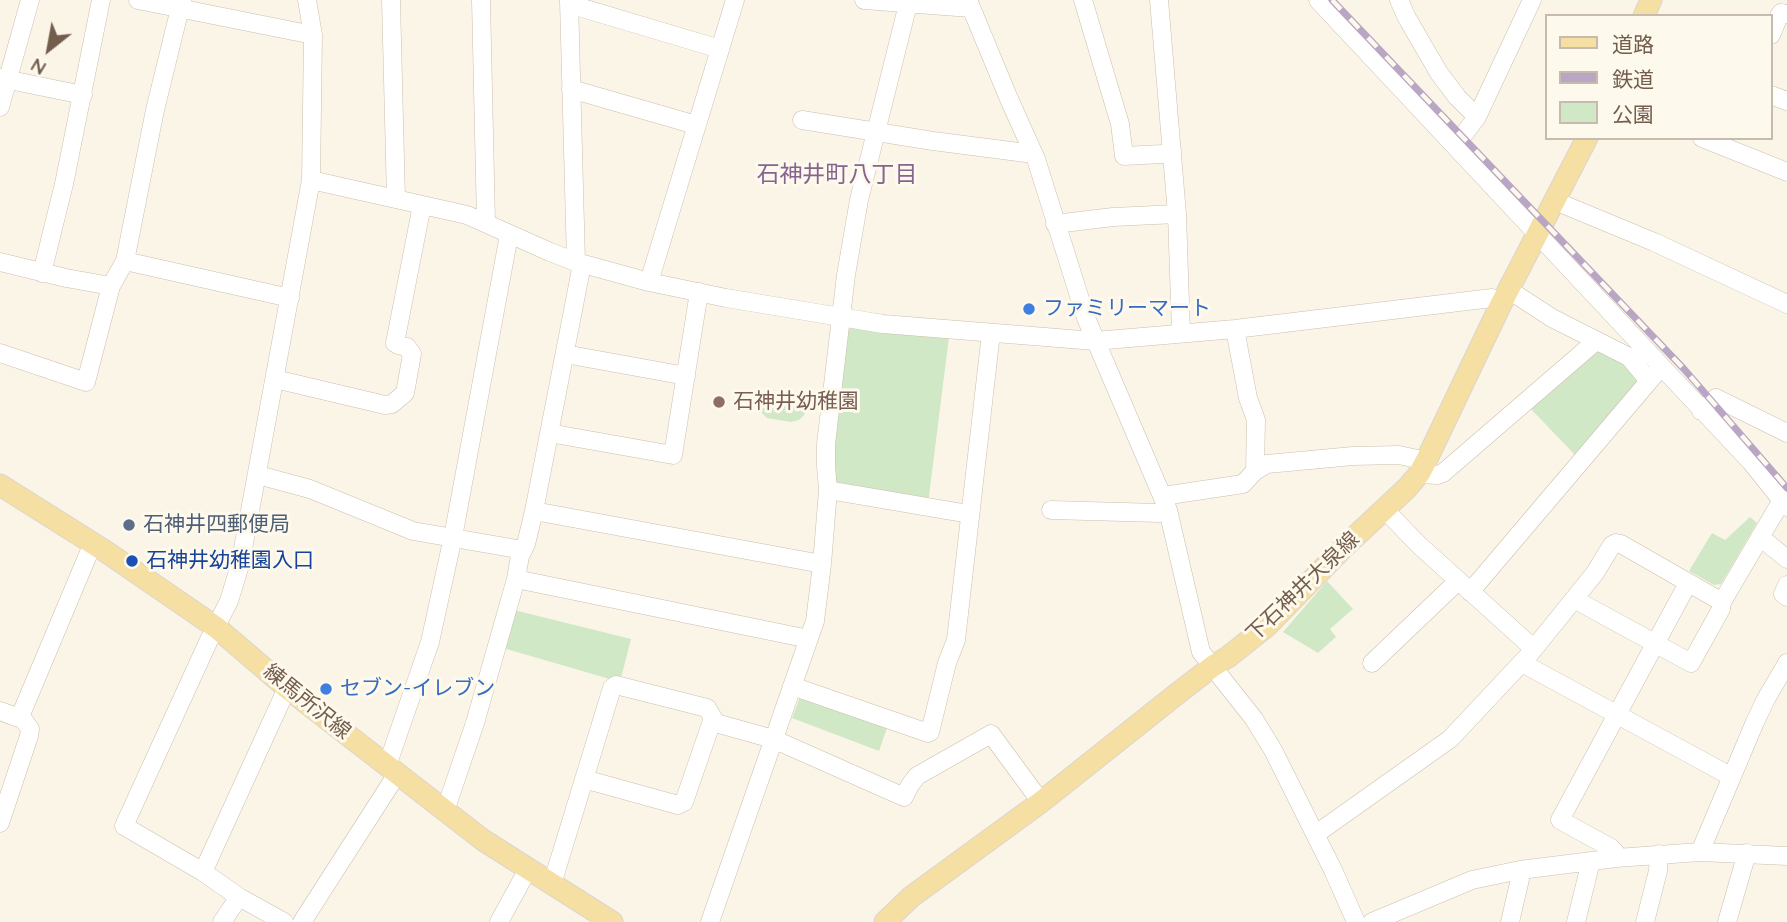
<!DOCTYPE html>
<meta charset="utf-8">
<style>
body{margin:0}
#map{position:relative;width:1787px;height:922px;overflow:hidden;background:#fbf5e7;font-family:Quicksand,"Noto Sans JP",sans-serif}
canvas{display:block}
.legend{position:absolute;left:1545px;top:14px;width:228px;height:126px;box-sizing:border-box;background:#fef9ed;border:2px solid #c6bbad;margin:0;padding:9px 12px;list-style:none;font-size:21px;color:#735e4d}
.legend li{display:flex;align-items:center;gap:14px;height:35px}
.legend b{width:35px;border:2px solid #c6bbad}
.north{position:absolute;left:14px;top:14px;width:70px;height:70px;-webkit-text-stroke:5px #fef9ed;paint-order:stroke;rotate:211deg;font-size:19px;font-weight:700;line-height:28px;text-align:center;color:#735e4d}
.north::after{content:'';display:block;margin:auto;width:24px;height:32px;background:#735e4d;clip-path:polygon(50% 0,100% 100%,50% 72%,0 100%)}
</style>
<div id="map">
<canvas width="1787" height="922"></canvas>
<ul class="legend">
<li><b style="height:9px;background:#f5dfa3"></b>道路</li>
<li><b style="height:9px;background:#b9a5c4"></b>鉄道</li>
<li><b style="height:19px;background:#d0e8c6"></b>公園</li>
</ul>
<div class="north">N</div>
</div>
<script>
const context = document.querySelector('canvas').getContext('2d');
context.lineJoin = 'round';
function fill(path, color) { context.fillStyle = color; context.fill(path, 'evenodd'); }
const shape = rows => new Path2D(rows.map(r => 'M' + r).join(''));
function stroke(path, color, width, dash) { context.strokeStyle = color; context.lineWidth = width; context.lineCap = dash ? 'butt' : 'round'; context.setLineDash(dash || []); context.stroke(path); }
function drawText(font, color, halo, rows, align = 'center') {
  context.font = font + ' Quicksand,"Noto Sans JP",sans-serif'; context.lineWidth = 6; context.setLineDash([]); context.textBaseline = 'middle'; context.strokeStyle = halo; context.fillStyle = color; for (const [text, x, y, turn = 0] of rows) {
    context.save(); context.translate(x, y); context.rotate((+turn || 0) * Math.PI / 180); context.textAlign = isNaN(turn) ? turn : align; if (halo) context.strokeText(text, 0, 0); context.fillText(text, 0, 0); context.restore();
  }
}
fill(shape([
 [851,327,949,337,928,504,835,489,831,466,843,333],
 [1596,348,1625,361,1639,382,1576,456,1529,407],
 [768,395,794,395,799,397,806,405,805,414,799,420,791,422,767,418,761,412,759,405],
 [1750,517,1757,523,1721,584,1714,585,1689,571,1712,533,1725,540],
 [1327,581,1353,609,1330,629,1336,637,1318,653,1283,632],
 [514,610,631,639,620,682,503,648],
 [800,697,888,725,879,751,792,718]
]), '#d0e8c6');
const minor = shape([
 [138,0,313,35],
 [391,0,396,199],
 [481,0,486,223],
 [569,0,576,262],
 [864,0,971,8],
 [968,0,1009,99,1036,159,1086,318,1168,510,1201,652,1254,719,1273,750,1333,870,1356,922],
 [1083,0,1120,124,1124,156,1162,154,1172,151],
 [1159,0,1177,214,1181,333],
 [1318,0,1751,462,1787,507],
 [1399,0,1407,18,1439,73,1457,97,1477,117],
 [569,4,720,49],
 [1771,35,1779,16,1781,13,1787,14],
 [0,78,83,95],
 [571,89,696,125],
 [1771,95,1787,101],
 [0,107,30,0],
 [802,120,933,141,1034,154],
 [1702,138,1787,172],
 [1455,146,1477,117,1532,0],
 [311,180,467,215,550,252,576,262,649,282,726,298,883,324,1095,341,1235,329,1492,298,1501,304],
 [1555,201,1654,242,1787,304],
 [1055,224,1113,217,1177,214],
 [125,261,290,298],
 [0,262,66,278,111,286],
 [42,273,64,184,101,0],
 [649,282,735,0],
 [1509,290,1552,318,1629,357,1649,381],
 [1235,329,1248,398,1256,420,1255,471],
 [0,353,86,382,111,286,125,261,155,110,182,0],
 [565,354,686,376],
 [275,379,385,405,392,404,405,393,412,354,407,347,398,345,395,343,422,205],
 [1701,411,1716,398,1787,433],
 [549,433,673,455,699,292],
 [1419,474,1438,475,1443,473,1596,341],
 [258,475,310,489,413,531,523,550],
 [828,490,969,514],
 [1163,496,1243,484,1255,471,1267,464,1353,456,1399,455,1426,461],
 [1051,510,1159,513,1168,510],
 [1385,510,1419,545,1533,648],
 [534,511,822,564],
 [1760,537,1787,559],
 [516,579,809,639],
 [1787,585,1783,594,1787,597],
 [1470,592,1661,367],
 [1574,599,1691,663,1721,609,1722,602,1782,500],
 [1372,663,1458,581],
 [1522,663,1732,777],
 [792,686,928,733,930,732,947,663,956,640,991,333],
 [0,711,16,717,22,712,93,543],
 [712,722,773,739,904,797,910,785,917,776,991,734,1041,802],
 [387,766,430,642,453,537,509,235],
 [445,811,475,723,516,579,520,556,526,544,534,511,582,264],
 [0,823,29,736,30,729,20,715],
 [1316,834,1450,739,1528,656,1595,573,1612,545,1616,543,1621,544,1722,602],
 [1700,852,1755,722,1766,699,1787,663],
 [1616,858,1615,852,1611,848,1560,820,1688,583],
 [203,872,287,688],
 [552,884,612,688,616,685,707,708,713,718,684,802,678,805,584,779],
 [222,922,239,897],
 [284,922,239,897,203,872,124,826,209,640,229,601,240,565,311,180,313,35,307,0],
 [302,922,397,774],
 [499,922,528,869],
 [710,922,815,621,822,564,828,490,826,466,826,444,846,275,859,200,908,4],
 [1372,922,1472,880,1520,870,1616,858,1700,852,1787,856],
 [1510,922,1520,879,1520,870],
 [1576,922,1591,861],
 [1645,922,1658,871,1659,854],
 [1727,922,1747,853]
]);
const major = shape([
 [1644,16,1651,0],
 [0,485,105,551,217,628,287,688,483,840,612,922],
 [885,922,911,897,1041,802,1173,697,1213,666,1228,657,1267,626,1345,546,1407,488,1419,474,1426,461,1501,304,1587,138]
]);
stroke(minor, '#ccbead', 19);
stroke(major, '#dbd5d1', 23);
stroke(minor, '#fff', 18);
stroke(major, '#f5dfa3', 21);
const rail = shape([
 [1332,0,1684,369,1787,488]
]);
stroke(rail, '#b9a5c4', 7);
stroke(rail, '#fef9ed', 4.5, [13]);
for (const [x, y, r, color] of [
 [1029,309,7,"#3f7fe0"],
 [719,402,7,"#8d6e63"],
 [129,525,7,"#5c6f8a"],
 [132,561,7,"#1a4fb4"],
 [326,689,7,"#3f7fe0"]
]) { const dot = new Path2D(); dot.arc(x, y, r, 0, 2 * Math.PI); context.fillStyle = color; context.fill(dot); stroke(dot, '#fef9ed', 2.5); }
drawText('21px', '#366cbe', '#fef9ed', [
 ["ファミリーマート",1043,309],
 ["セブン-イレブン",340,689]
], 'left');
drawText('21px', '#785e54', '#fef9ed', [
 ["石神井幼稚園",733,402]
], 'left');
drawText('21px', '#4e5e75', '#fef9ed', [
 ["石神井四郵便局",143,525]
], 'left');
drawText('21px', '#164399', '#fef9ed', [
 ["石神井幼稚園入口",146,561]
], 'left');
drawText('21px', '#735e4d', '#fef9ed', [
 ["下石神井大泉線",1303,587,-44],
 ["練馬所沢線",307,702,39]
]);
drawText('23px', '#85658f', '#fef9ed', [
 ["石神井町八丁目",837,175]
]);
</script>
